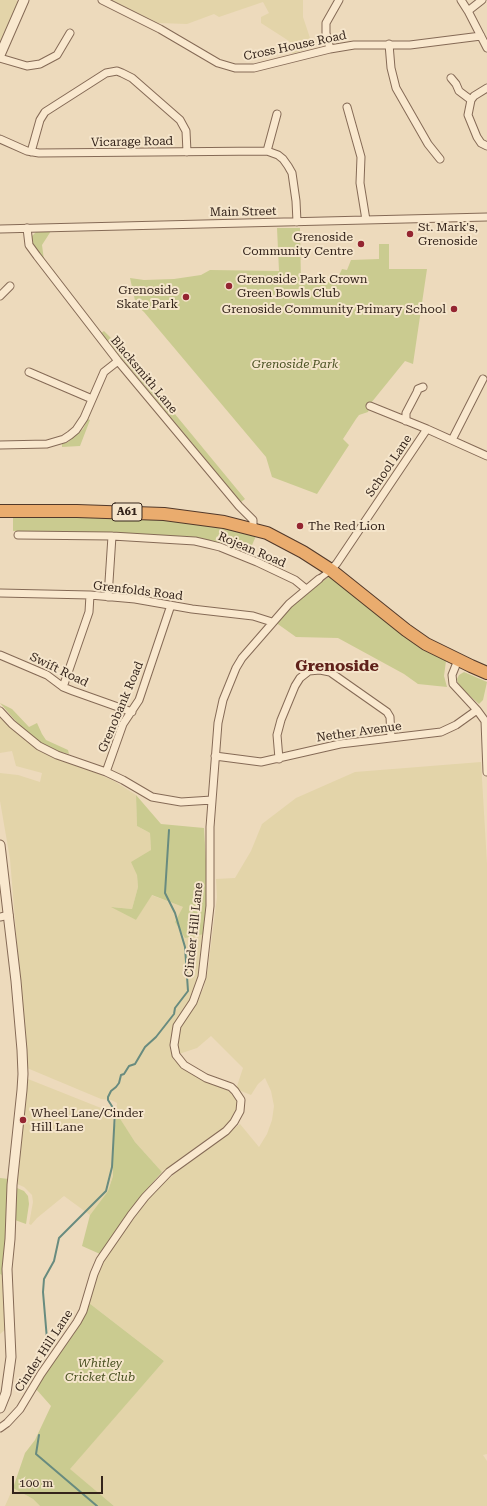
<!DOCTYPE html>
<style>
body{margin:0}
#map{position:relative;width:487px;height:1506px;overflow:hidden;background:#eddabc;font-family:"Roboto Serif",serif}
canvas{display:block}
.scale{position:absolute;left:12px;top:1476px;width:91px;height:18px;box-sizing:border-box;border:2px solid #34241b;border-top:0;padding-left:5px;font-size:12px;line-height:14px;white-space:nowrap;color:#34241b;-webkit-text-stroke:3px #f5e5cb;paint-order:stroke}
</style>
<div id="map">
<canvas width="487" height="1506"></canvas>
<div class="scale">100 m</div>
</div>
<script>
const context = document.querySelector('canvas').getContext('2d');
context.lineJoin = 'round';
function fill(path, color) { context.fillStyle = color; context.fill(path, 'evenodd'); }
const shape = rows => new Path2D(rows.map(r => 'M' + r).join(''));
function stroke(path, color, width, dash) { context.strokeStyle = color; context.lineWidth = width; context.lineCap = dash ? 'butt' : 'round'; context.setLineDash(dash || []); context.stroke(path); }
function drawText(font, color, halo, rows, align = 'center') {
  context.font = font + ' "Roboto Serif",serif'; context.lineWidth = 4; context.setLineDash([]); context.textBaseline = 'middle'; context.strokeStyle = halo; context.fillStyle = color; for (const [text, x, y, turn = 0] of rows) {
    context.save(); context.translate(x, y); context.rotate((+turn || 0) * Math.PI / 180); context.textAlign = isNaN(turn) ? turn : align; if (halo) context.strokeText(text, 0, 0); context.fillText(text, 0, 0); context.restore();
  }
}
fill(shape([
 [0,0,16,0,18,2,0,43],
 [112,0,303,0,303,17,313,47,292,54,289,41,261,23,261,17,269,13,263,2,219,17,214,14,187,24,158,23],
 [0,718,39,751,71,762,114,781,136,795,137,826,150,833,151,850,137,875,138,887,132,909,113,907,136,920,151,895,183,907,204,934,200,975,192,997,175,1026,170,1041,170,1049,174,1060,184,1068,214,1084,227,1090,238,1098,239,1106,230,1123,162,1172,135,1142,117,1115,113,1137,113,1176,108,1191,90,1215,64,1196,37,1218,31,1225,29,1224,33,1202,32,1195,24,1187,17,1184,28,1079,116,1114,117,1103,111,1100,101,1099,27,1068,10,859,0,801,0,773,18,775,40,782,42,773,16,766,12,751,0,753],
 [481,762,487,864,487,1454,483,1455,487,1461,487,1506,114,1506,69,1469,164,1361,89,1303,98,1272,106,1257,143,1206,159,1187,178,1171,240,1124,259,1147,267,1134,272,1120,274,1106,271,1091,265,1078,258,1084,251,1095,236,1089,243,1068,211,1036,197,1048,179,1054,176,1047,180,1028,198,1000,204,987,208,968,217,897,216,879,235,878,251,851,262,824,296,798,355,772],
 [0,1274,3,1276,7,1328,0,1334],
 [13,1488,33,1499,40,1506,5,1506]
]), '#e3d4a9');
fill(shape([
 [277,228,300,228,301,282,336,282,342,269,347,270,351,260,379,259,379,244,389,244,389,269,427,269,413,364,405,361,371,403,368,412,359,415,356,419,343,439,349,445,317,494,272,477,266,457,144,312,136,305,130,278,144,280,174,279,201,275,210,270,279,271],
 [51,231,42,245,44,260,33,247,31,237,36,232],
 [104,331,118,345,245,499,241,502,101,333],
 [88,419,90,420,80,446,62,447,62,444,68,442,83,429],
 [13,516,109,517,181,522,234,529,256,536,249,552,263,557,263,562,219,545,164,536,13,531],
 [329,577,333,577,421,649,446,661,444,676,447,687,418,684,404,674,338,638,296,637,275,622,314,587],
 [464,672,487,682,483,700,479,704,460,687,458,683,457,679,459,675],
 [0,703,12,709,29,727,37,723,42,734,46,740,68,750,69,754,58,751,35,740,21,727],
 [136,795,161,824,204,828,207,878,206,910,204,934,185,938,175,922,183,907,152,895,136,920,111,907,132,909,138,887,137,875,131,862,151,850,150,833,137,826],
 [117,1114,135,1142,162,1172,139,1198,117,1232,100,1254,82,1246,90,1215,108,1191,113,1176,113,1137],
 [0,1178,9,1179,9,1219,3,1276,0,1274],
 [17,1188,24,1191,28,1196,29,1204,26,1224,15,1220],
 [89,1303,164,1361,70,1469,114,1506,40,1506,33,1499,13,1488,25,1453,35,1440,51,1406,36,1389,45,1373,74,1334]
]), '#cacb90');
stroke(shape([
 [48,1351,43,1292,44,1279,54,1261,59,1238,106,1191,112,1167,115,1111,108,1100,108,1097,111,1091,116,1087,119,1083,121,1075,124,1074,129,1066,135,1064,145,1047,156,1037,174,1014,175,1008,188,991,185,947,175,913,165,893,169,830],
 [39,1435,36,1454,97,1506]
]), '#688b7f', 2);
const pedestrian = shape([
 [319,579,331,570]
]);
const minor = shape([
 [102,0,160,29,218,63,235,68,254,68,330,49,354,45,410,45,481,36],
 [461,0,468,11,487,48],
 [468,11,482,0],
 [389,44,391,68,396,88,428,144,440,159],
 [330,49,326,33,326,23,339,0],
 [0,58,27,66,40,64,57,55,70,33],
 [451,78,456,84,459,91,471,100],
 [487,88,474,96,471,100,468,115,477,137,481,143,487,146],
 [347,107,361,157,360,183,366,220],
 [0,139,27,151,39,153,267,151,278,155,283,159,288,166,292,173,296,201,297,222],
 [267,151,277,114],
 [31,152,40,120,45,112,106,73,117,71,122,73,132,78,180,120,186,131,187,152],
 [27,228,29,245,37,256,118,361,239,506,253,520,253,529],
 [0,229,487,217],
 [0,296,10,286],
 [29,372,92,399],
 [370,406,427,429,487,456],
 [406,421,406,413,417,392,418,389,423,387],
 [452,440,483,379],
 [0,445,47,444,64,439,70,435,76,430,84,418,104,372,118,361],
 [18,535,112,536,195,541,208,544,220,547,257,562,295,580,306,589],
 [331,570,337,563,427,429],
 [0,593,90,595,135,599,192,609,253,616,272,622],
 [108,597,112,536],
 [0,655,47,675,63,687,73,691,132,712],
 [458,660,452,675,453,684,477,710,485,721,487,772],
 [63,687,89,612,90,595],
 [0,711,12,724,39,746,57,755,106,772,123,780,152,797,181,802,212,800],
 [215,756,261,762,340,744,441,732,456,725,477,710],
 [279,759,277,735,281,720,295,686,300,678,309,671,320,670,330,672,387,712,390,717,391,738],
 [106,772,123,724,139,700,171,605],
 [0,917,9,915],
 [0,1428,7,1423,20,1409,41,1374,77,1322,83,1311,94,1274,100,1260,131,1215,145,1197,169,1172,226,1131,234,1122,240,1111,241,1100,235,1091,231,1087,206,1078,184,1065,176,1055,174,1045,177,1026,193,1002,202,977,210,906,210,827,218,723,223,700,236,668,242,658,289,604,319,579]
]);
const tertiary = shape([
 [0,55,24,0],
 [0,845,16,981,22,1050,23,1074,22,1090,12,1185,10,1239,7,1269,11,1357,6,1393,0,1408]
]);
const trunk = shape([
 [0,511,77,511,164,514,224,522,267,533,303,552,331,570,406,630,426,644,471,666,487,673]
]);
stroke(pedestrian, '#856a56', 8);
stroke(minor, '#856a56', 9);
stroke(tertiary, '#856a56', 11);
stroke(trunk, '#52392a', 14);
stroke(pedestrian, '#f9e8ce', 5.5);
stroke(minor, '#f9e8ce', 7);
stroke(tertiary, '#f9e8ce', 9);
stroke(trunk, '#eaac6e', 12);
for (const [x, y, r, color] of [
 [410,234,4,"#942531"],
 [361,244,4,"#942531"],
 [229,286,4,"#942531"],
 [186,297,4,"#942531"],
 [454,309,4,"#942531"],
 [300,526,4,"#942531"],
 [23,1120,4,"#942531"]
]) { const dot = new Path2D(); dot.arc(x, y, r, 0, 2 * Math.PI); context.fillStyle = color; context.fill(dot); stroke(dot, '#f5e5cb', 1.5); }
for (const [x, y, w] of [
 [127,512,30]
]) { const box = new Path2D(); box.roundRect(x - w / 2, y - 9, w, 18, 3); context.fillStyle = '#f5e5cb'; context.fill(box); stroke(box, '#34241b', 1); }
drawText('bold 11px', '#34241b', null, [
 ["A61",127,512]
]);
drawText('12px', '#34241b', '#f5e5cb', [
 ["Cross House Road",295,46,-12],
 ["Vicarage Road",132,142,-1],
 ["Main Street",243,212,-1],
 ["Blacksmith Lane",144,375,50],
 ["School Lane",389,466,-56],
 ["Rojean Road",252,550,23],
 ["Grenfolds Road",138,591,7],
 ["Swift Road",59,670,26],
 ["Grenobank Road",121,707,-67],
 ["Nether Avenue",359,732,-8],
 ["Cinder Hill Lane",194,930,-84],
 ["Cinder Hill Lane",44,1351,-57]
]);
drawText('12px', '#34241b', '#f5e5cb', [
 ["St. Mark's,",418,227],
 ["Grenoside",418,241],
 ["Grenoside",353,237,"right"],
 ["Community Centre",353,251,"right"],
 ["Grenoside Park Crown",237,279],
 ["Green Bowls Club",237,293],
 ["Grenoside",178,290,"right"],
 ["Skate Park",178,304,"right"],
 ["Grenoside Community Primary School",446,309,"right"],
 ["The Red Lion",308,526],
 ["Wheel Lane/Cinder",31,1113],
 ["Hill Lane",31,1127]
], 'left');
drawText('italic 12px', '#495021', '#f5e5cb', [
 ["Grenoside Park",295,364],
 ["Whitley",100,1363],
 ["Cricket Club",100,1377]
]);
drawText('bold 16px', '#60211a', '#f5e5cb', [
 ["Grenoside",337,666]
]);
</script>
